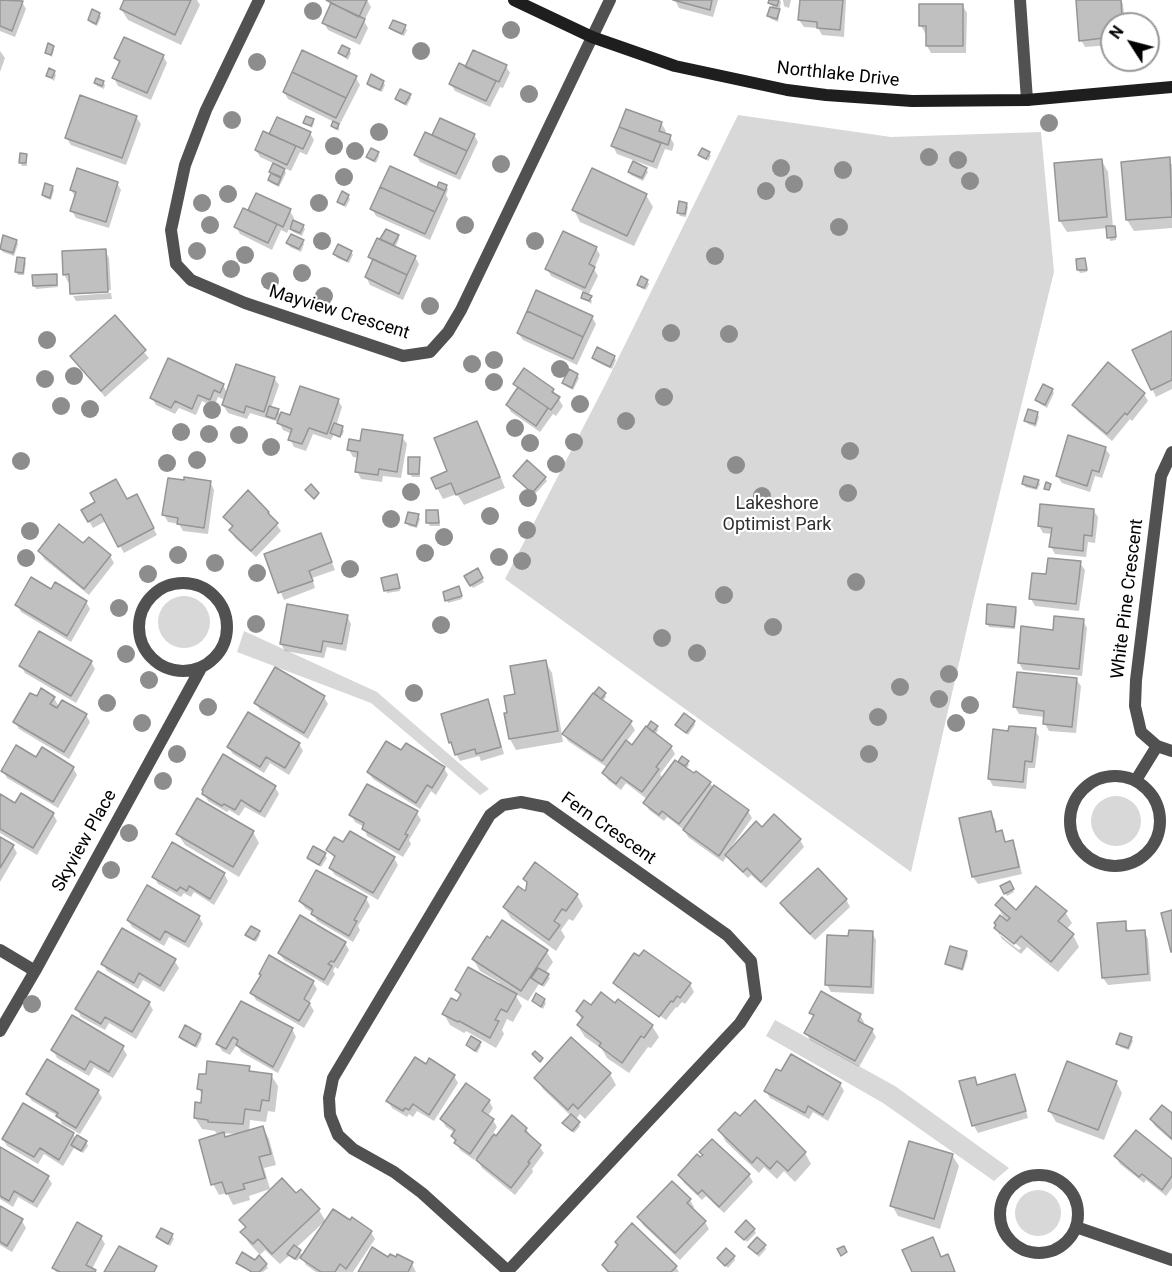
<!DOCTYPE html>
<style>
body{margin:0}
#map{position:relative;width:1172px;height:1272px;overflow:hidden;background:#fff;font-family:Roboto,sans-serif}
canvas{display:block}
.north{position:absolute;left:1100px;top:12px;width:60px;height:60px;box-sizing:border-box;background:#fff;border:2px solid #999;border-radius:50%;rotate:306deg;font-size:16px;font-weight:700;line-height:24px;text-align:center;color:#000}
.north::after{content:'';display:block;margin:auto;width:21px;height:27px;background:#000;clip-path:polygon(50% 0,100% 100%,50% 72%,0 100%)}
</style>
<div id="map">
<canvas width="1172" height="1272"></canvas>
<div class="north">N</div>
</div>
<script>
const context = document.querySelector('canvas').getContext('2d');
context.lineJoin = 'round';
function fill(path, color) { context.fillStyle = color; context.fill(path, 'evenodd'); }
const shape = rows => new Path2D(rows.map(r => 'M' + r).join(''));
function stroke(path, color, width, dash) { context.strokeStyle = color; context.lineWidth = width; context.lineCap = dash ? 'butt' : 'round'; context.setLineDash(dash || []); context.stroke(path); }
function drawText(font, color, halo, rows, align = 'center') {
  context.font = font + ' Roboto,sans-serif'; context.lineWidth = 4.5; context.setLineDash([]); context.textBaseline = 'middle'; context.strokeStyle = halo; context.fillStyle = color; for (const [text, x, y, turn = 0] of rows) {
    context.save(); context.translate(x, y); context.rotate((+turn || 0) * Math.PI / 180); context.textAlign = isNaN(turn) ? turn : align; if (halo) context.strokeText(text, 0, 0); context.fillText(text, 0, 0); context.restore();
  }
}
fill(shape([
 [738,115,891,137,1041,132,1054,272,973,602,911,872,505,579,606,383],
 '158 622a26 26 0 1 1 52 0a26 26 0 1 1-52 0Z',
 [244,631,377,692,489,789,480,795,371,703,237,652],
 '1091 821a25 25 0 1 1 50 0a25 25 0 1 1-50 0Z',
 [775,1020,895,1086,1009,1168,994,1181,883,1103,766,1036],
 '1015 1213a23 23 0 1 1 46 0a23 23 0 1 1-46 0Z'
]), '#d8d8d8');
fill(shape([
 [0,0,17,0,22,2,26,9,15,37,0,31],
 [125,0,197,0,200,5,181,45,128,20,121,9],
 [328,0,367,0,371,7,364,21,368,28,360,45,328,30,324,23,331,7],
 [675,0,718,0,713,17,679,8],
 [771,0,781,1,778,22,771,19,769,16,772,7],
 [783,0,791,0,789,8,784,6],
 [801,0,846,0,844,37,822,35,818,28,804,27,799,20],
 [1085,0,1121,0,1123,4,1125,24,1112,24,1112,45,1085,47,1081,40],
 [962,5,967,13,966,53,931,53,927,46,927,33,925,33,921,26],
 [99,14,101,17,97,26,91,23,89,20],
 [405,27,407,30,404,36,393,31,391,28],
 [53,47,54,50,52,57,46,53],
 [349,50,351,53,348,60,339,53],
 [0,51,5,58,0,72],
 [163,56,167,63,151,100,118,86,114,78,120,65,116,58],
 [506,66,510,73,503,88,500,87,490,107,455,91,451,84,466,69],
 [54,72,56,75,54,81,48,76],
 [356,78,360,85,339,126,339,131,332,126,334,122,288,99,284,92],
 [103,82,105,85,104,89,97,86,96,83],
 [383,82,385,85,382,92,370,87,368,84],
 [409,95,411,98,407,106,399,102,397,99],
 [627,111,661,123,666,131,664,134,670,137,674,144,672,151,665,149,657,169,617,154,613,146],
 [136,117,141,124,126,165,71,145,66,137],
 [313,120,314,123,312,128,305,122],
 [441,120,474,135,478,142,460,180,420,162,416,155,433,137],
 [310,133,314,140,307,155,300,152,291,171,282,167,286,173,279,187,271,183,269,180,272,175,270,172,275,164,260,157,256,150,270,136],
 [378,153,379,156,376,163,370,160,368,157],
 [709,153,711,156,708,161,700,155],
 [26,155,27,166,22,166,20,162],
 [1169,159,1172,165,1172,228,1134,231,1127,220,1122,163],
 [1102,161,1108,172,1113,227,1116,230,1116,240,1110,241,1108,228,1067,232,1060,221],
 [646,169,648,172,643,181,631,175,629,172],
 [117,183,121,190,109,228,76,218,72,211,76,198,71,190],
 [438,186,446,186,448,189,446,195,448,199,430,240,376,216,372,209,440,190],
 [52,187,54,190,51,200,45,198,43,195],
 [257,195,290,211,294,218,292,222,303,226,305,229,302,236,293,232,290,227,287,233,281,230,272,250,240,234,236,227,249,212],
 [646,195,653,207,634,246,580,222,574,210],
 [348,196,350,199,346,207,341,205,339,202],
 [686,204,688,207,686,217,680,216,678,213],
 [398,236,399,239,395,248,415,257,419,264,403,300,370,285,366,277,373,263,370,256,384,243,382,239],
 [16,241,18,244,14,256,3,252,1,249],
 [302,241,304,244,301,252,290,247,288,243],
 [596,248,600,255,594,269,598,276,588,296,592,301,591,304,583,297,585,292,551,276,547,269],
 [105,250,109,258,111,290,73,293,73,296,111,293,112,299,76,301,72,294,71,281,68,282,64,274],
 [351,252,353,255,349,263,337,258,335,254],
 [24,260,26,263,24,275,18,275,16,272],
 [1085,260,1087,272,1080,273,1078,270],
 [56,275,58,287,36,289,34,285],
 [647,281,649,284,646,290,641,288,639,285],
 [592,317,596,324,577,365,523,340,518,333],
 [115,318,149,358,105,397,71,356],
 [1172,333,1172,389,1156,397,1134,351],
 [614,357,616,360,612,369,595,361,593,358],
 [577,375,579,378,573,390,566,386,564,383],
 [274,378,279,385,271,408,278,410,281,416,291,417,338,400,342,407,336,426,342,428,344,431,342,436,333,433,333,436,341,439,333,436,331,440,313,434,306,451,294,447,290,439,292,434,283,430,279,422,250,413,247,419,228,413,223,405,225,400,218,397,214,407,202,401,196,415,179,408,175,414,156,405,152,398,223,385,227,393],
 [515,384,553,390,563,406,556,416,553,414,540,432,511,412,507,405,518,389],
 [1052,390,1054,393,1047,408,1039,403,1037,400],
 [1144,394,1148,401,1132,421,1130,419,1112,441,1078,412,1074,405],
 [1037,413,1039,417,1036,427,1028,424,1026,421],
 [477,422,483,433,505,488,464,505,457,494,443,499,437,488],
 [402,437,407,444,401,478,383,476,382,482,361,479,357,471,359,458,353,457,349,450,361,443],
 [1105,448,1110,455,1102,478,1095,476,1090,492,1062,483,1057,476],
 [419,459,420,477,412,477,410,474],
 [515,476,545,478,547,481,534,495],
 [1038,481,1040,484,1037,490,1025,487,1024,484],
 [210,482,214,490,208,534,183,531,179,524,168,522,164,515],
 [136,496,157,535,124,553,106,521,93,528,83,510,97,503,127,501],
 [1093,510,1098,517,1095,543,1088,542,1086,557,1055,554,1051,547,1052,534,1043,533,1039,526],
 [268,512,281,531,256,557,235,538,231,531,233,528,224,517],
 [438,512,440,526,430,526,428,523],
 [418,516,420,519,417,528,409,526,407,523],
 [321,535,335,570,312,578,315,588,284,600,266,555],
 [40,551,110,556,114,563,89,595,44,559],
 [1080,563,1085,570,1079,611,1035,606,1031,599,1047,575],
 [477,570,484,582,473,588,466,576],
 [398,579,400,591,387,593,386,590],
 [52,591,86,602,90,609,71,642,21,612,17,605],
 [460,591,462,599,448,603,447,600],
 [1015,608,1017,611,1015,629,989,627,987,624],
 [347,616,351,624,346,651,327,647,324,658,285,651,281,644],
 [1083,621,1087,628,1082,676,1023,670,1019,663,1054,631],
 [545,661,552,673,563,742,516,750,510,739,508,714,517,695],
 [91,662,95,669,76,703,25,673,21,666],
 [1076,679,1081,686,1076,733,1049,731,1045,724,1045,717,1019,714,1015,707],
 [596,694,605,694,606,697,602,702,630,722,635,730,626,742,632,747,657,727,658,730,655,735,671,747,675,754,660,774,663,779,683,758,689,765,686,769,710,783,714,789,748,811,752,818,732,846,734,847,762,830,800,840,804,847,766,888,751,875,748,878,731,862,727,856,723,862,688,837,684,830,667,817,664,821,649,810,645,803,648,800,626,783,621,790,608,780,604,773,608,768,568,741,564,734,598,699],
 [324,697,328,704,308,739,260,710,256,703],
 [37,698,54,698,59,707,86,715,90,722,69,759,19,729,15,722],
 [487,701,491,708,504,754,481,761,479,756,460,761,450,742],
 [694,722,695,725,688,735,677,725],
 [1035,730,1039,737,1035,768,1028,768,1026,789,993,786,989,779,1009,732],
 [299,744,303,751,289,775,270,763,264,773,233,754,228,747],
 [402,752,444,768,448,775,436,795,431,791,420,809,373,779,368,772],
 [36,759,73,768,77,775,58,808,7,778,3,771],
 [275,787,279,794,265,818,245,807,239,816,229,810,227,812,208,801,204,794],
 [0,796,16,805,53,814,57,821,37,855,0,833],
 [417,813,421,820,409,840,411,844,403,857,367,836,364,827,355,822,351,815],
 [991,813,995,820,997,833,1001,832,1006,843,1012,841,1016,849,1022,874,978,884,973,877,961,820],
 [253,832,259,843,239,877,185,845,178,834],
 [0,838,13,846,17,853,0,882],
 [343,844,394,858,398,865,378,900,335,875,330,868,335,859,328,850],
 [325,855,327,858,321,867,309,858],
 [317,872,366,898,370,906,358,926,360,930,353,942,317,921,313,913,305,908,300,901],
 [224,874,228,881,214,905,194,892,191,897,184,893,181,897,158,884,154,877],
 [525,879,577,895,583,906,573,921,569,919,561,930,565,937,556,951,511,918,504,907,525,893,528,884],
 [1009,883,1014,892,1007,896,1002,887],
 [846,899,850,907,815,940,786,911,782,903],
 [997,905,1017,912,1065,912,1072,923,1066,930,1073,935,1079,947,1058,972,1027,947,1021,954,1002,939,996,928,1006,922],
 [1000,931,1021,948,1019,950,1000,935],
 [199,917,203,924,189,948,169,937,164,946,132,927,128,920],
 [1125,922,1129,933,1144,931,1148,939,1151,981,1108,985,1103,978],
 [258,932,260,935,256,942,247,935],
 [872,933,876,940,874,994,831,992,827,985,850,937],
 [345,943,349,950,338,969,335,967,333,971,335,974,328,986,284,960,279,953],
 [546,951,553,962,545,974,550,978,544,987,539,984,528,1001,514,993,522,1006,513,1022,507,1019,502,1030,504,1034,496,1048,466,1031,464,1033,450,1025,444,1014,458,1003,461,997,456,990,498,985,500,983,480,971,473,959],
 [966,952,968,955,963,971,948,966,946,963],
 [174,960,179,968,164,992,143,980,138,989,107,971,103,964],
 [260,974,313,982,317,989,309,1003,314,1011,304,1028,256,1000,252,993,262,977],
 [614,983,690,984,694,992,685,1004,682,1002,677,1008,676,1007,666,1020,618,985,618,989,664,1023,619,990],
 [544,1000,546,1003,543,1009,533,1001],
 [618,1001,652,1026,659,1037,651,1048,648,1047,629,1073,607,1058,602,1049,585,1037,578,1026,582,1020,577,1011,615,1005],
 [149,1003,153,1010,136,1039,109,1023,105,1030,81,1017,77,1009],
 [241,1003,292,1029,296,1037,278,1073,241,1052,237,1044,230,1055,222,1051,218,1044],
 [811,1013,860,1015,864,1022,863,1025,872,1030,876,1037,859,1067,810,1040,806,1033,814,1018],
 [72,1017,123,1048,127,1055,113,1078,94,1067,89,1076,57,1058,53,1050],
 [200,1035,202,1038,197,1048,182,1040,180,1037],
 [1131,1038,1133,1041,1129,1050,1120,1047,1118,1043],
 [479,1043,481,1046,477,1053,467,1045],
 [427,1066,454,1076,458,1083,434,1121,417,1111,413,1117,409,1114,407,1117,392,1108,388,1101],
 [249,1068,252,1073,271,1075,278,1086,275,1112,268,1111,266,1122,250,1120,249,1132,263,1128,269,1139,276,1165,264,1168,270,1189,249,1196,250,1200,233,1205,227,1193,219,1195,213,1184,224,1134,226,1138,239,1134,216,1133,215,1131,202,1129,195,1118,202,1105,203,1097,199,1089],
 [610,1074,616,1085,585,1119,580,1114,575,1120,580,1126,574,1133,566,1126,571,1116,543,1089,536,1078],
 [1014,1076,1018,1083,1028,1118,978,1133,974,1126,961,1082,974,1078,979,1087],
 [1116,1082,1122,1093,1104,1140,1056,1122,1049,1110],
 [840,1084,844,1091,828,1121,813,1112,809,1119,770,1098,766,1091],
 [98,1091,102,1098,80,1134,62,1124,58,1116,32,1101,27,1094],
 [489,1101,493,1108,488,1116,493,1120,497,1127,492,1135,496,1138,526,1129,544,1153,532,1169,533,1172,515,1195,482,1168,476,1158,474,1160,460,1150,453,1137,455,1133,446,1127,442,1120],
 [1172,1115,1172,1141,1155,1126,1151,1119],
 [720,1131,805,1153,811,1164,795,1182,784,1171,777,1179,764,1167,759,1173,726,1142],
 [73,1134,76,1139,86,1142,88,1146,83,1153,74,1148,63,1166,44,1154,38,1164,7,1146,3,1139],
 [0,1149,48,1177,52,1184,37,1208,18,1197,13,1207,0,1199],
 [701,1152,749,1175,753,1182,724,1213,706,1196,702,1200,684,1183,679,1175,703,1156],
 [952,1155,959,1166,940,1229,898,1216,892,1205],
 [1116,1157,1172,1160,1172,1188,1166,1196,1146,1180,1144,1183,1120,1164],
 [300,1191,319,1210,326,1222,371,1232,375,1239,353,1272,316,1272,306,1265,301,1256,297,1261,290,1255,280,1264,265,1250,260,1255,249,1243,242,1232,246,1229,241,1220,296,1195],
 [324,1222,303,1256,296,1248],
 [690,1200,694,1207,692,1210,705,1222,709,1229,680,1260,643,1225,639,1218],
 [0,1208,22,1221,26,1228,12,1252,0,1245],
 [754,1230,756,1233,747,1242,739,1235],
 [172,1236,174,1239,170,1246,158,1237],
 [101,1237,105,1244,92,1269,95,1272,56,1272,54,1268],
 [764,1246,766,1249,759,1257,752,1250],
 [398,1256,412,1264,416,1272,360,1272,389,1259,396,1259],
 [734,1257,735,1260,728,1268,721,1261],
 [255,1261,266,1265,268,1268,263,1272,250,1272,238,1263],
 [603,1266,676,1267,679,1272,607,1272]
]), '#0003');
const building = shape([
 [0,0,23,1,12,31,0,26,0,0],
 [124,0,191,0,175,35,120,9,124,0],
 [326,0,367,0,359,17,326,0],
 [673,0,712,0,710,10,673,0],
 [769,0,779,0,777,6,768,3,769,0],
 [800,0,843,0,840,30,817,28,817,22,798,20,800,0],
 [1076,0,1121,0,1122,18,1115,18,1116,24,1112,24,1112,37,1079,41,1076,0],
 [331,3,365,19,356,38,322,23,331,3],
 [919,4,963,4,963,46,926,46,926,26,919,26,919,4],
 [770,7,780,9,777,19,767,16,770,7],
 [92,9,100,13,96,24,88,20,92,9],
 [393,20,406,25,402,34,389,28,393,20],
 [124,37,164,55,147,93,112,78,120,61,114,58,124,37],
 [48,43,54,46,51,55,45,53,48,43],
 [342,45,350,49,346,57,338,53,342,45],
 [302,50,357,76,346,98,292,72,302,50],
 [473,50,507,65,499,82,465,67,473,50],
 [459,63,496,81,486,101,449,84,459,63],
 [49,68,55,71,52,78,46,76,49,68],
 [292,72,346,98,336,118,283,92,292,72],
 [371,74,384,81,380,90,367,84,371,74],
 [96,78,104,81,102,86,94,83,96,78],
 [400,89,411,94,405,104,395,99,400,89],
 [80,95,137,116,122,158,65,138,80,95],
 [626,109,662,122,659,131,671,135,668,145,619,127,626,109],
 [306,116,314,119,311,126,303,123,306,116],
 [277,117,311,132,303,149,269,134,277,117],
 [440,118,475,134,467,151,432,135,440,118],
 [333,121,339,124,337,129,331,126,333,121],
 [619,127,661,143,653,162,611,146,619,127],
 [263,131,296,146,287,165,255,150,263,131],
 [425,132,467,151,456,174,414,155,425,132],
 [371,148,379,152,374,161,366,157,371,148],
 [702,148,710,152,706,159,698,155,702,148],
 [20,153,27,154,26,163,19,163,20,153],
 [1170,157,1172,217,1126,220,1121,162,1170,157],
 [1102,159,1107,217,1059,221,1054,163,1102,159],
 [633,161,647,168,642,178,628,172,633,161],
 [273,163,285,169,281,177,269,172,273,163],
 [390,166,445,191,435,212,380,187,390,166],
 [77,168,118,182,106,222,70,211,76,192,70,190,77,168],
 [592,168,647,194,627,236,572,210,592,168],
 [271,173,281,178,278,185,268,180,271,173],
 [439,182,447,185,445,191,437,187,439,182],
 [45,183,53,186,50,198,42,195,45,183],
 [380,187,435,212,425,234,370,209,380,187],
 [342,191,349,195,344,205,337,202,342,191],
 [256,193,291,209,283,227,248,210,256,193],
 [679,201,687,203,685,214,677,213,679,201],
 [243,208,277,224,268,243,234,227,243,208],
 [293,220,304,225,300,233,290,229,293,220],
 [1106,226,1115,226,1116,237,1107,238,1106,226],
 [386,229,399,235,393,245,380,239,386,229],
 [563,231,597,247,589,264,595,267,585,288,545,269,563,231],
 [291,234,304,240,299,249,286,243,291,234],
 [3,235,17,240,13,253,0,249,3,235],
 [377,238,416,256,407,275,368,257,377,238],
 [338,244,352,251,347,261,333,254,338,244],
 [106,249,108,292,70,294,69,274,63,275,62,251,106,249],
 [17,257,25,258,23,273,15,272,17,257],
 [1085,258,1087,270,1077,270,1076,259,1085,258],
 [373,259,407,275,399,294,365,277,373,259],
 [57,274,57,285,33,286,32,275,57,274],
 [641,276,648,280,644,288,637,285,641,276],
 [536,290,593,316,583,337,527,311,536,290],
 [583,292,592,296,589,301,581,298,583,292],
 [527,311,583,337,573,359,517,333,527,311],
 [115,315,146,350,101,391,70,356,115,315],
 [1172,331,1172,380,1151,390,1132,350,1172,331],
 [597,347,615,356,610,367,592,358,597,347],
 [168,358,224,384,220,393,214,390,210,400,198,395,192,409,175,401,171,408,150,398,168,358],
 [1108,362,1145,393,1127,415,1125,413,1107,434,1072,405,1108,362],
 [236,364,275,377,264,412,246,406,244,413,222,405,236,364],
 [524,368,554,389,552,392,560,397,551,410,513,384,524,368],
 [569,369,578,374,572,388,562,383,569,369],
 [1043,384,1053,389,1045,405,1035,400,1043,384],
 [300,386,339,399,327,434,309,428,302,444,288,440,292,429,277,423,281,412,290,415,300,386],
 [518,387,548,408,536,426,506,405,518,387],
 [269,406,279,409,275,419,266,416,269,406],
 [1028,409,1038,412,1035,424,1024,421,1028,409],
 [477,421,500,477,456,495,451,483,436,489,431,478,447,471,434,438,477,421],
 [334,423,343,426,340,437,330,433,334,423],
 [362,429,403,435,397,472,379,469,378,475,355,472,358,452,347,450,349,439,360,441,362,429],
 [1068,435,1106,447,1099,472,1092,470,1087,486,1056,476,1068,435],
 [408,457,420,457,419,474,408,474,408,457],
 [527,460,546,477,532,493,513,476,527,460],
 [1024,476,1039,480,1036,488,1022,484,1024,476],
 [184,477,211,481,204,528,177,524,178,518,162,515,168,478,184,480,184,477],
 [116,479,127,499,137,494,154,528,118,547,101,514,88,522,81,510,95,502,90,493,116,479],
 [1046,482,1051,484,1049,490,1044,489,1046,482],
 [311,484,319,493,314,499,305,490,311,484],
 [248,490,269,512,268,513,278,523,251,551,229,530,233,526,223,517,248,490],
 [1040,504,1094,509,1092,536,1084,535,1083,551,1049,547,1052,528,1038,526,1040,504],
 [426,510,438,510,439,523,426,523,426,510],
 [408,512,419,514,416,526,405,523,408,512],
 [59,524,83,543,89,537,111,555,84,589,38,551,59,524],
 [321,533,332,562,309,571,313,581,278,593,264,554,321,533],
 [1048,558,1081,561,1076,604,1029,599,1032,573,1046,574,1048,558],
 [478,568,483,578,470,586,464,576,478,568],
 [397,574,400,588,384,591,381,578,397,574],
 [31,577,51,589,55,582,87,601,67,636,15,605,31,577],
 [459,586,462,596,445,601,443,592,459,586],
 [287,604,348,615,342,644,323,641,321,652,280,644,287,604],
 [987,604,1016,607,1014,627,986,624,987,604],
 [1054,616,1084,619,1079,669,1018,663,1021,626,1053,630,1054,616],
 [39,631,92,661,71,696,19,666,39,631],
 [546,660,558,731,509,739,504,713,507,713,504,696,515,694,510,666,546,660],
 [275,667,325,696,304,733,254,703,275,667],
 [1017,672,1077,678,1072,727,1043,724,1044,711,1013,707,1017,672],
 [599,687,606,693,601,699,594,693,599,687],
 [41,688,55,697,50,704,57,708,62,700,87,714,64,752,13,722,30,693,37,696,41,688],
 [593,693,632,721,602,761,562,734,593,693],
 [488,699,501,747,476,754,475,749,455,755,451,742,449,743,441,714,488,699],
 [248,712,300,743,285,768,266,757,260,767,227,747,248,712],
 [684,713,695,721,686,733,675,725,684,713],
 [651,721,658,726,653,732,647,727,651,721],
 [646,726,672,746,656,767,659,769,642,792,621,777,616,784,602,773,626,740,632,745,646,726],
 [1009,726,1036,728,1032,762,1025,761,1023,782,988,779,993,729,1008,731,1009,726],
 [386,741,401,750,406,743,445,767,432,788,427,785,416,803,367,772,386,741],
 [16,745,36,757,42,747,74,767,53,802,1,771,16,745],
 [223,754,276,786,260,812,241,800,235,810,224,804,222,806,202,794,203,791,202,790,223,754],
 [682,756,689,761,685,766,678,762,682,756],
 [675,760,694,773,696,771,711,782,679,824,662,811,659,815,643,803,675,760],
 [367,784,418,811,405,834,408,835,399,850,362,829,364,823,349,815,367,784],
 [714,785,749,810,719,856,683,830,714,785],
 [21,793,54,813,33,848,0,829,0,794,15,803,21,793],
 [197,798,254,831,233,867,176,834,197,798],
 [991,811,996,832,1002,830,1005,842,1013,840,1019,867,972,877,959,818,991,811],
 [774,814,801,839,761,882,747,868,743,872,725,855,756,821,762,827,774,814],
 [350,831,395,857,373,893,329,868,335,856,326,850,334,837,343,842,350,831],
 [0,837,14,845,0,868,0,837],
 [172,842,225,873,210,899,189,886,187,891,180,887,177,891,152,877,172,842],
 [313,846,326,853,319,865,307,858,313,846],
 [535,862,578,894,566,911,562,909,554,921,560,925,549,940,503,907,518,886,525,891,526,889,527,882,523,879,535,862],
 [818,868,847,899,810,934,780,903,818,868],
 [316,870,367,897,354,920,357,921,349,936,311,914,313,910,299,901,316,870],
 [1010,881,1014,889,1004,894,1000,886,1010,881],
 [147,885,200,916,185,942,165,931,160,940,127,920,147,885],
 [1036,886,1067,911,1058,921,1074,934,1051,962,1021,936,1014,944,994,928,996,925,994,923,1000,915,1007,921,1010,918,995,905,1002,897,1016,910,1036,886],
 [1172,910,1172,952,1171,952,1161,913,1172,910],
 [300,915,346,942,334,962,331,961,328,964,332,966,324,980,278,953,300,915],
 [502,920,548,950,521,991,472,959,487,936,490,938,502,920],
 [1126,921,1126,931,1145,930,1148,974,1102,978,1097,923,1126,921],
 [251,926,260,931,254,940,245,935,251,926],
 [122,928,176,959,160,986,139,973,134,983,101,964,122,928],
 [849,930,873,931,871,987,825,985,827,935,848,936,849,930],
 [950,946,967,951,962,969,945,964,950,946],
 [644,950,691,983,680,998,677,996,673,1002,671,1001,659,1017,613,983,634,953,639,956,644,950],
 [269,955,314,981,304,999,310,1003,299,1021,250,993,261,975,259,974,269,955],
 [468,967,517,994,507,1012,501,1009,495,1020,499,1021,490,1038,459,1021,458,1022,442,1014,451,998,457,1001,461,994,455,990,468,967],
 [538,968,549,974,542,985,531,978,538,968],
 [98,971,150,1002,132,1032,105,1017,101,1024,75,1009,98,971],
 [821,991,861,1014,858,1021,873,1029,855,1061,804,1033,814,1015,809,1013,821,991],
 [601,992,615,1003,618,999,653,1025,644,1038,641,1036,622,1063,599,1046,601,1043,577,1025,583,1017,576,1011,584,1000,591,1005,601,992],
 [536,993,545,999,541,1007,532,1001,536,993],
 [241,1001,293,1028,273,1067,236,1045,238,1040,233,1037,226,1049,216,1044,241,1001],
 [72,1015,124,1046,109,1072,90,1061,85,1070,51,1050,72,1015],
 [185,1025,201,1034,195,1046,179,1037,185,1025],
 [1120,1033,1132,1037,1128,1048,1116,1044,1120,1033],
 [471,1036,481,1042,475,1051,466,1045,471,1036],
 [571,1037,611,1073,578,1109,573,1104,568,1110,534,1078,571,1037],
 [535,1051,543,1058,540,1062,532,1054,535,1051],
 [791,1054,841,1083,823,1115,808,1106,805,1113,764,1091,776,1069,781,1071,791,1054],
 [415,1057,426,1064,429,1058,455,1075,429,1115,413,1104,409,1110,405,1108,403,1111,386,1101,415,1057],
 [47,1059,99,1090,76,1128,56,1116,58,1113,26,1094,47,1059],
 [207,1061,250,1066,249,1071,272,1074,269,1101,262,1100,260,1111,245,1109,243,1124,208,1122,208,1120,194,1118,195,1102,201,1103,202,1090,197,1089,199,1074,206,1074,207,1061],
 [1067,1061,1117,1081,1098,1130,1048,1111,1067,1061],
 [1015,1074,1026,1111,972,1126,959,1081,975,1077,977,1085,1015,1074],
 [466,1083,490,1100,482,1111,494,1119,470,1154,454,1143,456,1140,451,1136,455,1130,440,1119,466,1083],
 [755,1100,806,1152,788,1171,777,1161,770,1169,757,1157,752,1163,718,1130,735,1112,740,1116,755,1100],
 [23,1103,74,1133,59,1160,40,1148,34,1157,2,1139,23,1103],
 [1162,1105,1172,1113,1172,1139,1150,1119,1162,1105],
 [571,1114,580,1122,572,1131,562,1123,571,1114],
 [512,1115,527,1128,525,1131,541,1145,528,1162,530,1163,511,1188,476,1160,494,1134,496,1136,512,1115],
 [263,1126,271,1154,259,1157,265,1178,243,1184,245,1189,226,1194,222,1182,211,1185,199,1140,224,1132,225,1137,263,1126],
 [1136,1130,1172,1159,1172,1176,1162,1190,1142,1174,1139,1177,1114,1156,1136,1130],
 [77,1135,87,1141,81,1151,71,1145,77,1135],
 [712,1139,750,1174,719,1207,702,1190,698,1194,678,1175,697,1154,700,1157,703,1155,699,1152,712,1139],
 [909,1141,953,1154,934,1219,890,1206,909,1141],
 [0,1147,49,1176,33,1202,14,1191,9,1201,0,1196,0,1147],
 [282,1178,296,1193,301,1189,320,1209,272,1254,258,1239,253,1244,240,1232,246,1227,239,1220,282,1178],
 [672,1181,691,1199,687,1203,706,1221,675,1253,637,1217,672,1181],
 [0,1206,23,1219,7,1246,0,1242,0,1206],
 [333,1209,350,1220,352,1217,372,1231,346,1269,340,1264,335,1272,321,1272,300,1258,333,1209],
 [746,1220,755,1229,744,1240,735,1232,746,1220],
 [77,1222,102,1236,86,1265,96,1270,95,1272,60,1272,52,1268,77,1222],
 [632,1223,677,1266,671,1272,609,1272,602,1265,618,1245,615,1242,632,1223],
 [161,1228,173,1234,168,1244,156,1237,161,1228],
 [757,1237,766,1245,757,1254,748,1247,757,1237],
 [933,1237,941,1257,948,1254,955,1272,912,1272,902,1250,933,1237],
 [294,1245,301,1250,295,1259,287,1254,294,1245],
 [119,1246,157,1266,154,1272,104,1272,119,1246],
 [844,1246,847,1252,841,1256,837,1249,844,1246],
 [372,1247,388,1257,390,1254,396,1257,397,1254,413,1262,408,1272,358,1272,372,1247],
 [726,1248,735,1256,725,1266,717,1258,726,1248],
 [242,1252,255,1260,259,1255,267,1264,259,1272,252,1272,236,1263,242,1252]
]);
fill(building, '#c0c0c0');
stroke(building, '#959595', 1.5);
stroke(shape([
 [259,0,206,110,185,165,171,230,176,264,191,280,245,303,403,356,430,352,448,332,461,310,610,0],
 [1020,0,1027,100],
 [1172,452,1161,476,1136,680,1135,706,1141,732,1157,746,1172,751],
 '139 627a44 44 0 1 1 88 0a44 44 0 1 1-88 0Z',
 '1070 821a45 45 0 1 1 90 0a45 45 0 1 1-90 0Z',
 [1136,780,1157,746],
 [0,950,35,971],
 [0,1031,35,971,201,668],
 '1000 1214a39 39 0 1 1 78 0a39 39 0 1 1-78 0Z',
 [1076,1227,1172,1260],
 [507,1272,508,1271,740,1023,756,998,751,961,727,935,546,807,521,802,503,805,490,815,333,1078,329,1098,330,1115,338,1135,353,1149,394,1172,422,1193,508,1271]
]), '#515151', 12);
stroke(shape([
 [514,0,592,37,675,66,787,90,826,95,912,101,1027,100,1172,87]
]), '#1e1e1e', 12);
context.fillStyle = '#8d8d8d';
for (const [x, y] of [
 [313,11],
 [511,30],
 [421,51],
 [257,62],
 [529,94],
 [232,120],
 [1049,123],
 [379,132],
 [334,146],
 [355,151],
 [929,157],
 [958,160],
 [501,164],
 [781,168],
 [843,170],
 [344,177],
 [970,181],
 [794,184],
 [766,191],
 [228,194],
 [202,203],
 [319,203],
 [210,225],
 [465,225],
 [839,227],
 [322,241],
 [535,241],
 [197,251],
 [245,255],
 [715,256],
 [231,269],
 [302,273],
 [270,281],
 [324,296],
 [430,306],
 [671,333],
 [729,334],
 [47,340],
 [494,360],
 [472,364],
 [560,369],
 [74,376],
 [45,379],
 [494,382],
 [664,397],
 [580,404],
 [61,406],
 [90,409],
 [212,410],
 [626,421],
 [515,428],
 [181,432],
 [209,434],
 [239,435],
 [574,442],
 [530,443],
 [271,447],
 [850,451],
 [197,460],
 [21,461],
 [167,463],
 [556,464],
 [736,465],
 [411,492],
 [848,493],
 [762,496],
 [528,498],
 [490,516],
 [391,519],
 [527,530],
 [30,531],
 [444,537],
 [425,553],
 [178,555],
 [499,557],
 [26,558],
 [522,561],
 [215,563],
 [350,569],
 [257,573],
 [148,574],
 [856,582],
 [724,595],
 [119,608],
 [256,624],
 [441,625],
 [773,627],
 [662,638],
 [697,653],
 [126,654],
 [949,674],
 [149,680],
 [900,687],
 [414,693],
 [939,699],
 [107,703],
 [970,705],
 [208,707],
 [878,717],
 [142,723],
 [956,723],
 [177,754],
 [869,754],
 [163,781],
 [129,833],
 [111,870],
 [32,1004]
]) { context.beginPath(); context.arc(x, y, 9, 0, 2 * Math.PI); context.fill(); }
drawText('18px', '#000', '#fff', [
 ["Northlake Drive",838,75,6],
 ["Mayview Crescent",339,313,17],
 ["White Pine Crescent",1128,599,-83],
 ["Fern Crescent",608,829,35],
 ["Skyview Place",85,841,-61]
]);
drawText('18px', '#2f2f2f', '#fff', [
 ["Lakeshore",777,504],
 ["Optimist Park",777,525]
]);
</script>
